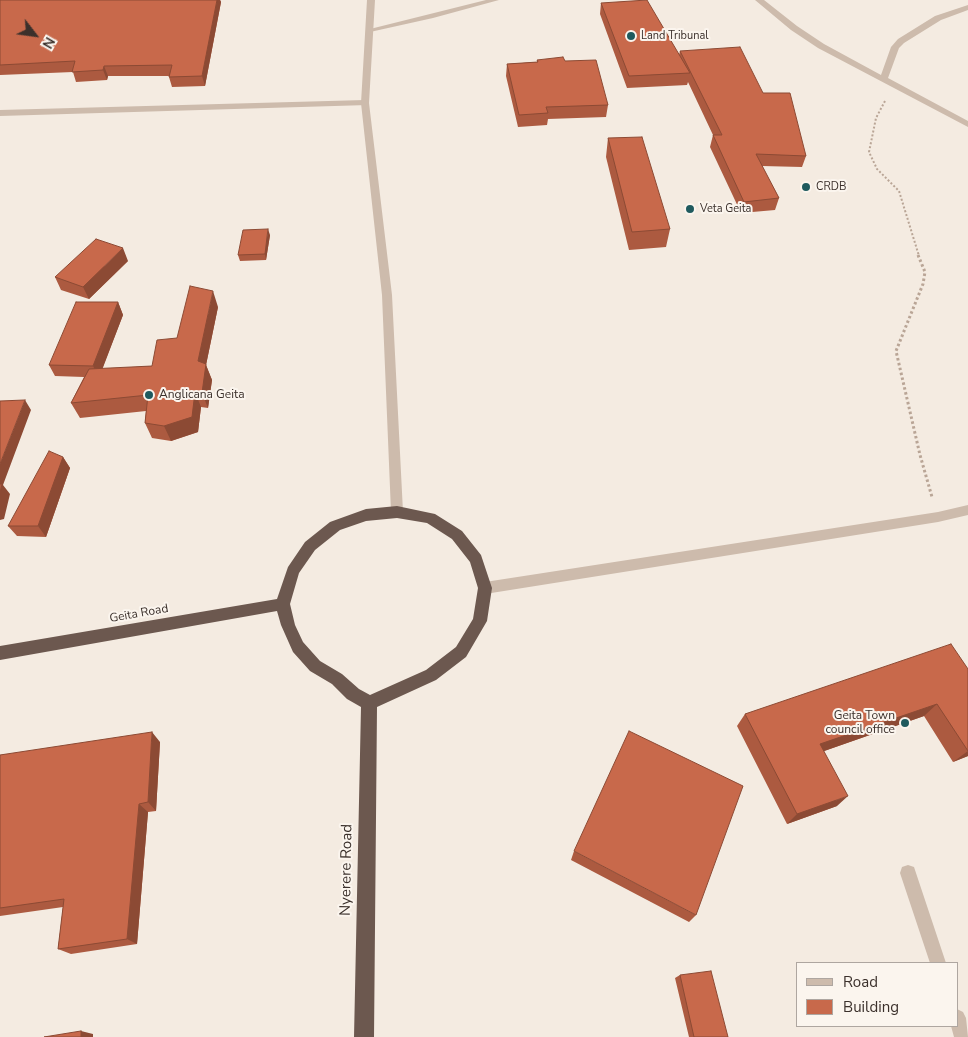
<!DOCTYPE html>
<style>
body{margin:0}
#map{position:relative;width:968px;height:1037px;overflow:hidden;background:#f4ebe1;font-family:"Nunito Sans",sans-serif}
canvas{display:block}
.legend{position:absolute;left:796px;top:962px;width:162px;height:65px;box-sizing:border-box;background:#fbf5ee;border:1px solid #aea6a0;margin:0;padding:6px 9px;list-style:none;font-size:15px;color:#3b302b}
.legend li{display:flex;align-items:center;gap:10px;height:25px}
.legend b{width:25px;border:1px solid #aea6a0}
.north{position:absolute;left:10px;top:10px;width:50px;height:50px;-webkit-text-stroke:4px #fbf5ee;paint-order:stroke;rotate:120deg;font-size:14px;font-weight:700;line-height:20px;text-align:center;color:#3b302b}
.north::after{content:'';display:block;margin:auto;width:18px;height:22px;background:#3b302b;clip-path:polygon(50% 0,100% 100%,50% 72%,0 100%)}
</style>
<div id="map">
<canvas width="968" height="1037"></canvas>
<ul class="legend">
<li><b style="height:6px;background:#cdbbac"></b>Road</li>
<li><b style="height:14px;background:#c8694b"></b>Building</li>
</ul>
<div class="north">N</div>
</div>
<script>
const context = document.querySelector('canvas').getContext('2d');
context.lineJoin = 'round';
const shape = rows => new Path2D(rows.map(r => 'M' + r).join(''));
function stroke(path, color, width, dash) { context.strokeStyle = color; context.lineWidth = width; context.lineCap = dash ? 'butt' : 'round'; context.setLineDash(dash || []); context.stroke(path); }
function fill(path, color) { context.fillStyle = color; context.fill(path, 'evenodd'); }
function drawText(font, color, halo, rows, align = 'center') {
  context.font = font + ' "Nunito Sans",sans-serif'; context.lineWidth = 4; context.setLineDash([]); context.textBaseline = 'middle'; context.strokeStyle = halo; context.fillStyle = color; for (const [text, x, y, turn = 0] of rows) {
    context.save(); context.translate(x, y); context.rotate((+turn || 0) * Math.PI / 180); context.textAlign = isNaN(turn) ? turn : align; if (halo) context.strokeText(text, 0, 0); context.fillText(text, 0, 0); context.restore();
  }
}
stroke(shape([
 [885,101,876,118,869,152,877,169,899,191,919,256]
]), '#b9a596', 2, [2, 2]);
stroke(shape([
 [918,255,925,272,923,284,896,351,920,455,932,497]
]), '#b9a596', 3, [2.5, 2.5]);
fill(shape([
 [908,865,914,867,946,963,930,963,900,873,902,867,908,865],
 [957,1009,963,1012,966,1018,968,1037,954,1037,951,1026,957,1026,957,1009]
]), '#cdbbac');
fill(shape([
 [486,0,499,0,433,18,370,32,366,30,486,0],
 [755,0,764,0,797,26,824,44,881,75,891,47,898,39,935,16,968,5,968,10,941,20,904,43,899,48,888,78,968,121,968,127,818,48,791,30,755,0],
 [365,100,369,103,368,105,0,116,0,110,365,100]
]), '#cdbbac');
fill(shape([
 [367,0,375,0,369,103,392,295,403,512,401,516,397,517,393,516,391,512,382,295,361,103,367,0],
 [968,505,968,515,938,522,485,594,480,592,478,588,480,584,485,582,938,512,968,505]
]), '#cdbbac');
fill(shape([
 [397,506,435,514,462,531,481,555,492,588,487,621,466,657,436,680,377,707,374,1037,354,1037,361,707,347,699,332,684,310,671,293,652,281,625,277,611,0,660,0,646,277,599,288,567,305,542,330,522,366,509,397,506],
 [397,518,427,523,452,539,470,562,478,588,473,619,456,647,426,670,370,695,359,689,342,674,320,661,303,642,295,625,290,604,299,573,315,550,340,530,366,521,397,518]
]), '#6c584f');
fill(shape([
 [0,0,220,0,221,2,205,86,172,87,169,77,170,76,108,76,107,80,76,82,73,72,0,75],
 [601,3,679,55,680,51,763,93,806,156,802,167,762,166,779,198,775,210,741,213,710,147,713,135,688,82,687,85,627,88,600,14],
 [537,60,565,61,608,105,606,117,548,119,547,125,518,127,506,76,507,64,537,62],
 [608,138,670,229,666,247,629,250,606,157],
 [270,235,266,260,240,261,238,255],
 [128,261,89,299,61,290,55,277],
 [118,302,123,315,102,369,152,366,177,338,218,307,206,365,212,380,208,408,201,407,198,432,171,441,152,438,145,423,146,411,80,418,71,403,84,377,55,376,49,365],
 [63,457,70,468,46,537,17,536,8,526],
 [968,669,968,756,953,762,924,716,824,751,837,806,787,824,737,726,745,714],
 [160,742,156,811,148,812,137,944,71,954,58,949,63,907,0,916,0,917,0,755],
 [574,851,696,915,689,922,571,860],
 [680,975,728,1037,689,1037,675,978]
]), '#ac5a40');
fill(shape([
 [217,0,220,0,221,2,205,86,202,76],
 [104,66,108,76,107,80,103,70],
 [268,229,270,235,266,260,265,254],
 [123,248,128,261,89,299,83,287],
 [213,291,218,307,206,365,212,380,208,408,202,393,198,361],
 [118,302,123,315,99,378,93,366],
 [195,392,201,407,198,432,171,441,164,426],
 [25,400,31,410,3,485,10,494,4,519,0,520,0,464],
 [63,457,70,468,46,537,38,526],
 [937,704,924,716,810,756,820,744],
 [152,732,160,742,156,811,148,802],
 [968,751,968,756,953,762],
 [848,796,837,806,787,824,797,814],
 [139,804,148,812,137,944,127,939],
 [81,1031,93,1034,93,1037,81,1037]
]), '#8c4a34');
const building = shape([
 [0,0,217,0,202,76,169,77,172,65,104,66,103,70,72,72,75,61,0,65,0,0],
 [647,0,690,73,629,76,601,3,647,0],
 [740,47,763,93,790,93,806,156,756,154,779,198,744,202,713,135,722,135,680,51,740,47],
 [563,57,565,61,596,60,608,105,546,107,548,113,519,115,507,64,538,62,537,60,563,57],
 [642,137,670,229,632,232,608,138,642,137],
 [268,229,265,254,238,255,243,230,268,229],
 [96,239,123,248,83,287,55,277,96,239],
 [190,286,213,291,198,361,206,364,202,393,195,392,192,417,164,426,145,423,148,395,71,403,89,369,152,366,157,340,177,338,190,286],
 [76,302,118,302,93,366,49,365,76,302],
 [25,400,0,464,0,401,25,400],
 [49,451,63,457,38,526,8,526,49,451],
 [0,484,2,484,0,493,0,484],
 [951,644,968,669,968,751,937,704,820,744,848,796,797,814,745,714,951,644],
 [629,731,743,786,696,915,574,851,629,731],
 [152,732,148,802,139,804,127,939,58,949,64,899,0,908,0,755,152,732],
 [711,971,728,1037,694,1037,680,975,711,971],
 [81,1031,81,1037,44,1037,81,1031]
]);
fill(building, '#c8694b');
stroke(building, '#8c4a34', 1);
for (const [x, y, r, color] of [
 [631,36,5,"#1f5a5e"],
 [806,187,5,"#1f5a5e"],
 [690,209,5,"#1f5a5e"],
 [149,395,5,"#1f5a5e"],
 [905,723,5,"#1f5a5e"]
]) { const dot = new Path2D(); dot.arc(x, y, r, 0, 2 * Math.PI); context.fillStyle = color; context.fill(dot); stroke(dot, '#fbf5ee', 2); }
drawText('11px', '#3b302b', '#fbf5ee', [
 ["Land Tribunal",641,36],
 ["CRDB",816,187],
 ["Veta Geita",700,209]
], 'left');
drawText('12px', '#3b302b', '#fbf5ee', [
 ["Anglicana Geita",159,395],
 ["Geita Town",895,716,"right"],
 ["council office",895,730,"right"]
], 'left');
drawText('12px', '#3b302b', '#fbf5ee', [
 ["Geita Road",139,614,-10]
]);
drawText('15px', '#3b302b', '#fbf5ee', [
 ["Nyerere Road",347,870,-89]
]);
</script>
